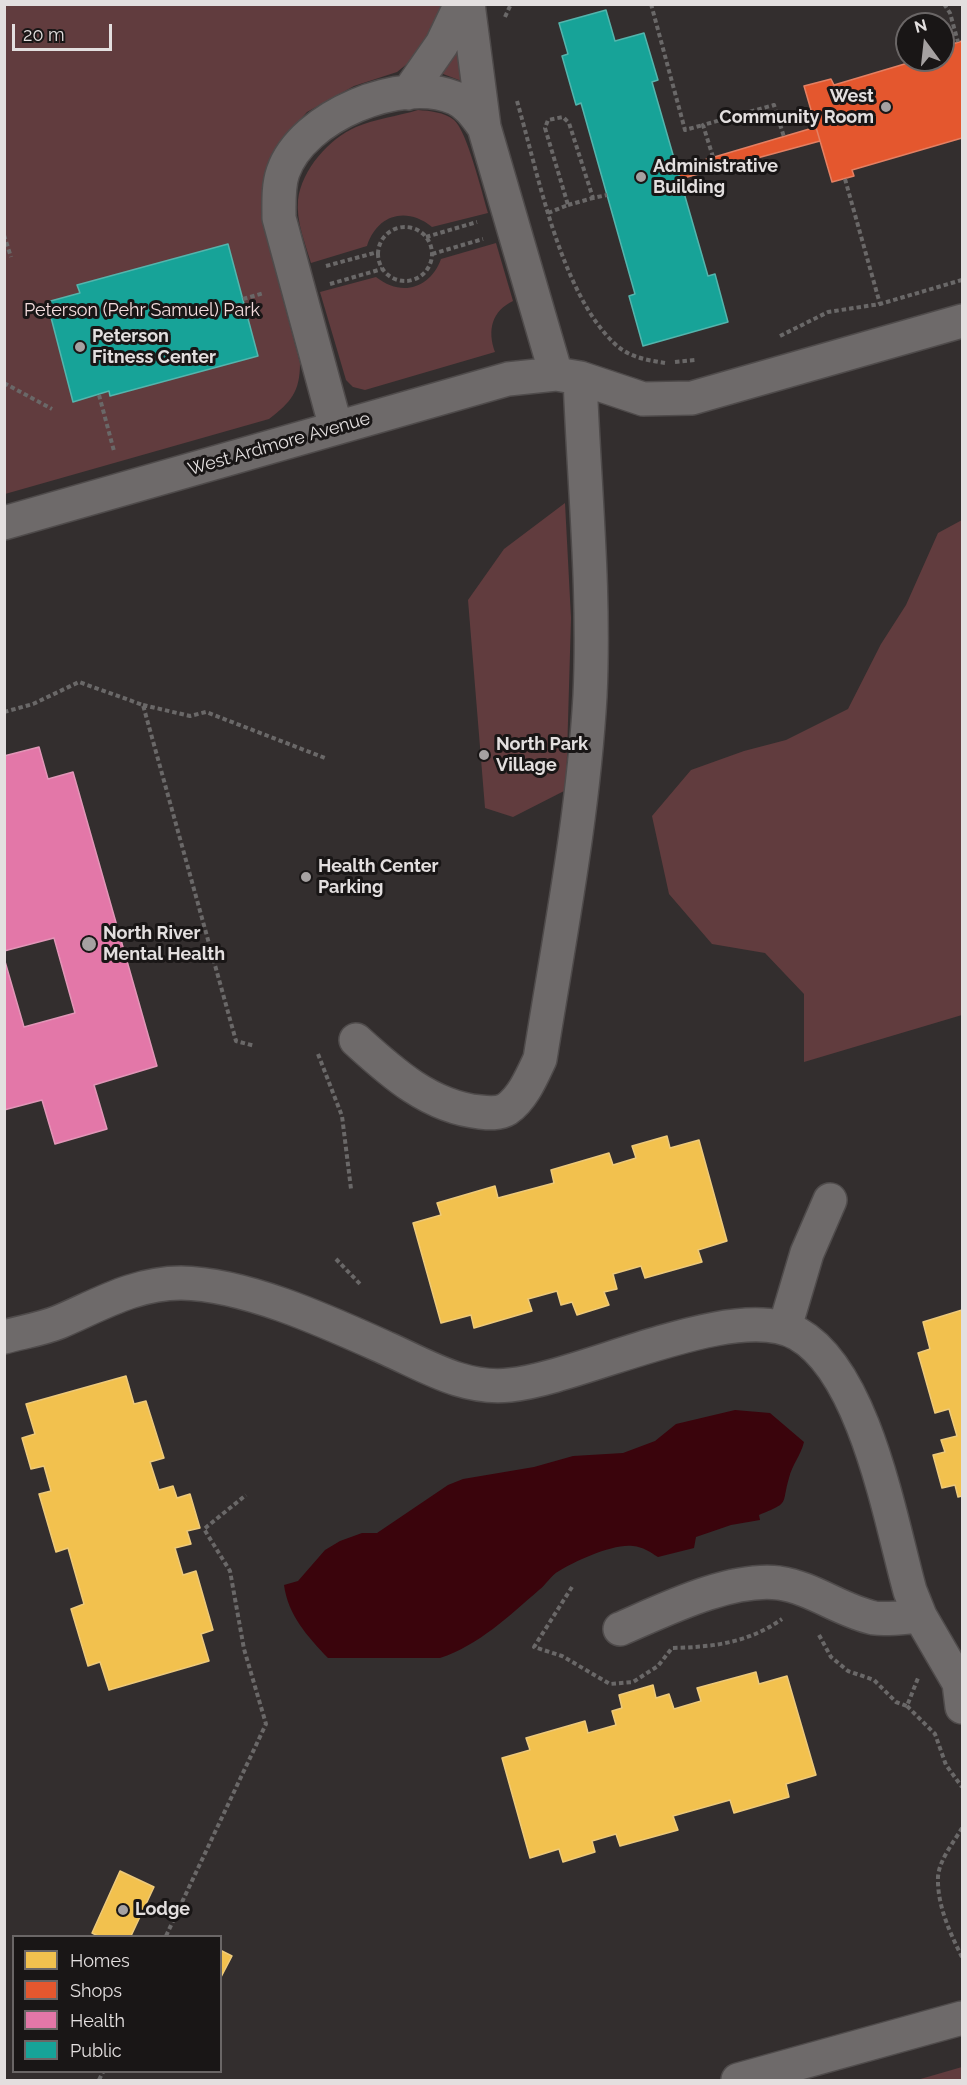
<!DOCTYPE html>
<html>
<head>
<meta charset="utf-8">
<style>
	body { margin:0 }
	#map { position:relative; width:967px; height:2085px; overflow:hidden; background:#332e2e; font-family:Raleway,sans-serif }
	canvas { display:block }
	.frame { position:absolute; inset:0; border:6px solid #e3dfdf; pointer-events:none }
	.legend { position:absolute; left:12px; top:1935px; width:210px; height:138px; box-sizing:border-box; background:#191616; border:2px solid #6a6666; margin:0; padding:8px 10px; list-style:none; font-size:18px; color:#e3dfdf }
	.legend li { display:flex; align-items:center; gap:12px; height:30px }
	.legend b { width:30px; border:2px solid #6a6666 }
	.north { position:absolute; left:895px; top:12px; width:60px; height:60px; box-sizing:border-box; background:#191616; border:2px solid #6a6666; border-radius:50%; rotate:345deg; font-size:16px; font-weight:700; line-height:24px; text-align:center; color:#e3dfdf }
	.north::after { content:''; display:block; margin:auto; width:21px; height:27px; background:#a5a1a1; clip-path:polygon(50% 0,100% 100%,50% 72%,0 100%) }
	.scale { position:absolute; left:12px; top:24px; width:100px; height:27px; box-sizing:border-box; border:3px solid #e3dfdf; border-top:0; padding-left:8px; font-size:18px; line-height:21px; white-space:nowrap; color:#e3dfdf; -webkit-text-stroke:4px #191616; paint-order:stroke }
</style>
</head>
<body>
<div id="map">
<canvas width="967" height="2085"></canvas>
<div class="frame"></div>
<ul class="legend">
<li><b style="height:16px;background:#f2c14e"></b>Homes</li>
<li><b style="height:16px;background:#e4572e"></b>Shops</li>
<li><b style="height:16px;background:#e377a8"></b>Health</li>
<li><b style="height:16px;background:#17a398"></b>Public</li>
</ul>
<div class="north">N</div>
<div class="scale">20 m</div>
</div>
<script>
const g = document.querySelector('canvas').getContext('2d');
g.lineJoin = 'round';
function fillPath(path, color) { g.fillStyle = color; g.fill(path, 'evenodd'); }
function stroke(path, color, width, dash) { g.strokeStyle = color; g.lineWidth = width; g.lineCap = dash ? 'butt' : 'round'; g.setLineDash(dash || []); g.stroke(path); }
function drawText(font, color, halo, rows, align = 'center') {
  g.font = font + ' Raleway,sans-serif'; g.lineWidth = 6; g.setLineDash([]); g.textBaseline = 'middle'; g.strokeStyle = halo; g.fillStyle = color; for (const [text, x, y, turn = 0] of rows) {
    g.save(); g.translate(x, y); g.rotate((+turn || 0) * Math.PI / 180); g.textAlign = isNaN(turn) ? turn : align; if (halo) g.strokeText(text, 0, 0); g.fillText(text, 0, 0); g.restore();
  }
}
fillPath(new Path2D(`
	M4,5h443l-19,42 -31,25 -43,14 -47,26 -22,25 -6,16 -15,75 36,135c0,29 -9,39 -31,56l-264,75z
	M459,33l5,49 -26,-10z
	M418,110c12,1 26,2 36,10 13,11 28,73 34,93l-56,14c-26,-21 -55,-12 -65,19l-56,17c-6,-20 -15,-42 -13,-63 4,-31 31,-61 58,-73 19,-8 42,-11 62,-17z
	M496,243l17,58c-21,10 -26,29 -18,51l-130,38 -12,-3 -7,-7 -26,-88 56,-15c25,20 54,12 65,-18z
	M565,503l6,115 -5,172 -53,27 -28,-9 -17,-208 36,-51z
	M962,520v495l-158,47v-68l-39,-41 -53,-9 -43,-50 -17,-78 39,-46 53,-19 42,-11 62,-31 33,-65 25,-39 32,-72z
	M962,2067v13h-45z`), '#613c3e');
fillPath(new Path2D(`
	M735,1410l35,3 34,29c-3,13 -12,23 -15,36 -8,27 2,24 -30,37l1,5 -29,5 -35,12 -2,11 -36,9c-8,-5 -15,-10 -25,-11 -19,-3 -58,15 -74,25 -8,4 -13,14 -20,19 -30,26 -60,55 -99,68h-112c-21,-22 -40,-43 -44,-73l14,-4 27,-31 15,-9 22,-8h15l71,-48 15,-6 71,-12 39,-11 50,-3 32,-12 21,-17z`), '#3a040c');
const homes = new Path2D(`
	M667,1136l3,12 29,-8 28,101 -29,9 4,12 -57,16 -4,-12 -28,8 4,15 -13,3 5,13 -32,10 -5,-13 -11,3 -4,-14 -29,8 4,12 -58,17 -3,-13 -30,8 -28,-100 28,-8 -4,-12 58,-17 3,12 56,-15 -3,-13 58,-17 4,12 23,-7 -4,-12z
	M962,1310v186l-4,1 -3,-12 -13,3 -9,-33 12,-3 -4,-12 16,-4 -8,-27 -14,4 -17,-60 12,-4 -7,-27z
	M126,1376l8,28 12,-3 18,57 -14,4 9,28 14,-4 4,12 13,-4 10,34 -13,3 4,13 -16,4 8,27 13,-4 17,59 -12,4 8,27 -100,29 -9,-28 -12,4 -17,-57 13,-5 -16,-56 -12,4 -17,-58 12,-3 -7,-25 -13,3 -9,-31 13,-4 -9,-30z
	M756,1672l3,12 28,-8 29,99 -30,9 3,13 -55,16 -4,-13 -57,16 5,14 -58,16 -4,-12 -24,7 3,11 -32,10 -4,-13 -29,9 -28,-100 28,-8 -4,-12 59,-17 3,12 28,-8 -4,-14 10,-3 -3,-13 34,-10 3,13 13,-4 5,15 27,-8 -4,-13z
	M120,1871l34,16 -23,49h-33l-6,-3z
	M220,1950l12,6 -12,23z`);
fillPath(homes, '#f2c14e');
stroke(homes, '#eeca7a', 1.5);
const shops = new Path2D(`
	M962,41v97l-110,32 2,6 -22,6 -28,-96 27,-7 3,6 84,-25h25v-13z
	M816,127l4,14 -140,38 -3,-11z`);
fillPath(shops, '#e4572e');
stroke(shops, '#e48063', 1.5);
const health = new Path2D(`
	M39,747l9,32 25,-7 84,294 -63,19 13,44 -52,15 -13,-44 -38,10v-152l20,69 51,-14 -21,-75 -50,13v-195z`);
fillPath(health, '#e377a8');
stroke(health, '#e396b8', 1.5);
const public = new Path2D(`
	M606,10l9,31 29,-8 14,47 -6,2 56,194 7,-2 13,48 -85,24 -14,-50 6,-2 -54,-191 -5,2 -14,-49 6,-2 -9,-31z
	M228,244l30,112 -148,40 -1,-5 -36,11 -26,-100 33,-9 -3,-8z`);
fillPath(public, '#17a398');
stroke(public, '#54b5ad', 1.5);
const minor = new Path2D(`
	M468,4l16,123
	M408,93l34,-49 19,-40
	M336,428l-57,-210c0,-15 -1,-32 4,-46 19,-56 119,-97 172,-74 13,6 21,18 29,29l72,247
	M4,523l504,-144 48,-5 24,4 63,21 49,-1 270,-77
	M356,1040c36,33 74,67 124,72 9,1 19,2 27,-3 16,-11 25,-33 33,-50 19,-120 43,-241 50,-363 5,-106 -6,-212 -10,-318
	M785,1327l22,-74 23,-53
	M4,1337c18,-5 38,-8 55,-15 40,-17 76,-39 122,-39 65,1 147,39 207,66 40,18 77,41 122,36 72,-7 226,-87 288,-51 67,38 92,185 112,257l10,25 39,67 3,24
	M620,1629c44,-19 110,-52 159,-46 34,5 62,28 95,35 14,2 32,-1 46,-2
	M738,2080l224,-62`);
stroke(minor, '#4f4b4b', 36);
stroke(new Path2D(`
	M651,4l34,126 18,-5
	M944,4l6,9 8,29
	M505,17l6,-13
	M517,101c21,72 43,190 97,242 14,14 32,17 51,20
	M713,157l-10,-32 71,-20 10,32
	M845,179l35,125
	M568,205l25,-7
	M548,213l20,-8 -23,-77 3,-8 15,-3 6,6 24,75 14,-3
	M378 254a27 27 0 1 1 54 0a27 27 0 1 1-54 0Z
	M4,235l7,22
	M426,237l51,-15
	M432,254l51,-15
	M326,266l52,-14
	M330,284l52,-15
	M243,299l21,-6
	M780,336l48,-24 52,-8 82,-24
	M675,362l20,-2
	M4,383l48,26
	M99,395l15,56
	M143,705l47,11 16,-4 119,46
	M4,712l29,-8 46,-22 64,23 93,336 19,5
	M318,1054l24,62 9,73
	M336,1259l25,26
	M572,1587l-38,60 28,9 48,28 23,-2 25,-16 14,-18c41,-1 76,-5 110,-29
	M819,1635l12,22 17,14 26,9 22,22 11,4 11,-28
	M907,1706l28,28 11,31 16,22
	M962,1828c-8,14 -23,32 -24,49 -1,28 12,56 24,80
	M166,1936l100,-212 -22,-75 -14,-78 -26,-42 42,-34
	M99,2080l4,-8`), '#6a6868', 4, [4.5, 3]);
stroke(minor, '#6e6a6a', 33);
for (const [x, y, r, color] of [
	[886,107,6,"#a5a1a1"],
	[641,177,6,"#a5a1a1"],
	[80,347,6,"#a5a1a1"],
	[484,755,6,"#a5a1a1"],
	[306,877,6,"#a5a1a1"],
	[89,944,8,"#a5a1a1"],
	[123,1910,6,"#a5a1a1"]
]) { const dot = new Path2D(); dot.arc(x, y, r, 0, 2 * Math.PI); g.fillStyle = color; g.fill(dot); stroke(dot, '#191616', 2); }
drawText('bold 18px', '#e3dfdf', '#191616', [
	["West",874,97,"right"],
	["Community Room",874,118,"right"],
	["Administrative",653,167],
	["Building",653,188],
	["Peterson",92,337],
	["Fitness Center",92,358],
	["North Park",496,745],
	["Village",496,766],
	["Health Center",318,867],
	["Parking",318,888],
	["North River",103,934],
	["Mental Health",103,955],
	["Lodge",135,1910]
], 'left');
drawText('18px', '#f3dcdd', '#191616', [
	["Peterson (Pehr Samuel) Park",142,311]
]);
drawText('18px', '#e3dfdf', '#191616', [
	["West Ardmore Avenue",279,444,-16]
]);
</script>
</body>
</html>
